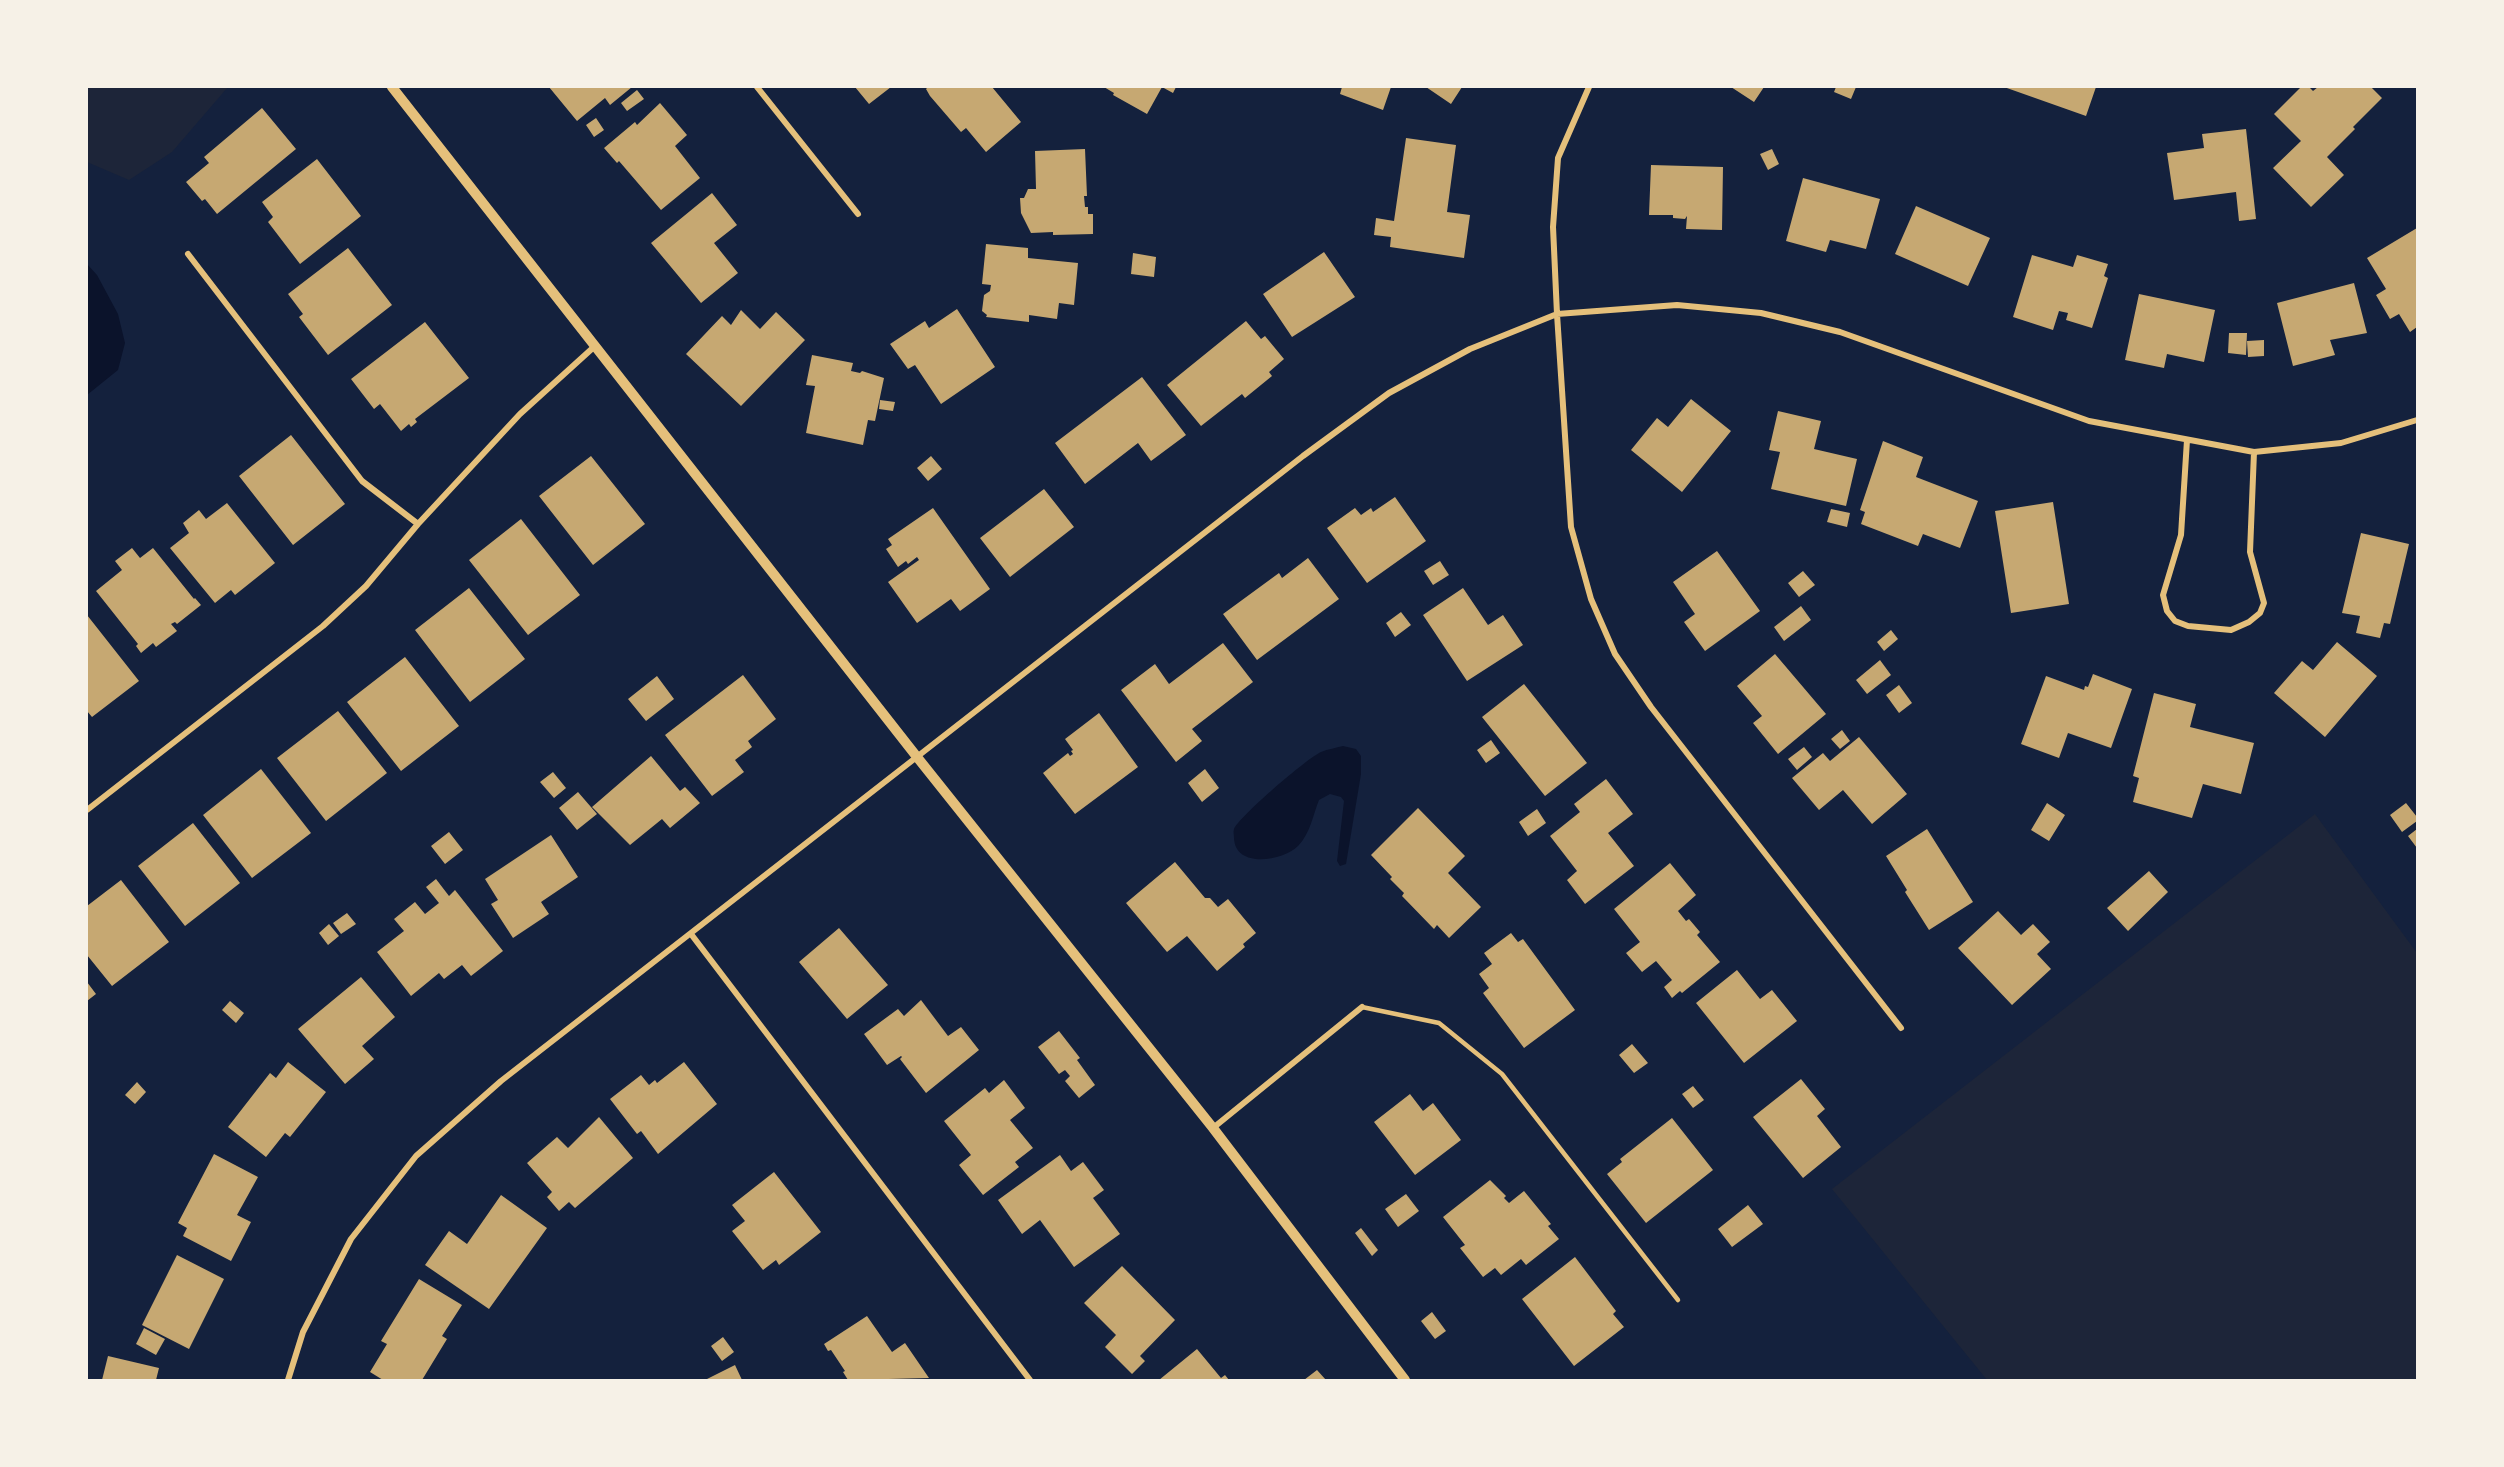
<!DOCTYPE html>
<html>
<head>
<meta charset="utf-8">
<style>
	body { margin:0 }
	#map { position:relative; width:2504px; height:1467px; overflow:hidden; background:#14213d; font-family:Figtree,sans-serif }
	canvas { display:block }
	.frame { position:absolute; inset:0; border:88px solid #f6f1e7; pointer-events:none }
</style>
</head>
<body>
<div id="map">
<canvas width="2504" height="1467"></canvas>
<div class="frame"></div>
</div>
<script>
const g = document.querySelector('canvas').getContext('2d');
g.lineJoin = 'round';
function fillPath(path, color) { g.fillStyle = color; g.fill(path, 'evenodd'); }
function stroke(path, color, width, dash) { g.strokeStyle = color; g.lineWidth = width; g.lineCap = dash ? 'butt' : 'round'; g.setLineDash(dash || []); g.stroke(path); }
fillPath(new Path2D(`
	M87,87h141l-56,65 -43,28 -42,-18z
	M2315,814l102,139v427h-430l-155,-191z`), '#1d2539');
fillPath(new Path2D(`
	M87,264l10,11 21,39 7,29 -7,27 -31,25z
	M1343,746l13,3 5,7v18l-15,90 -6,2 -3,-5 7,-60 -3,-4 -11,-3 -11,6c-6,15 -9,34 -21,46 -15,15 -63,23 -64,-8 0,-3 -1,-6 0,-9 6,-13 72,-70 87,-77 7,-3 15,-4 22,-6z`), '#0b132b');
fillPath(new Path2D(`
	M549,87h83l-22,18 -5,-7 -28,23z
	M855,87h36l-22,17z
	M928,87h64l29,35 -35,30 -20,-24 -5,4 -31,-36 -4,-7z
	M1104,87h58l-15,27 -34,-19 1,-2z
	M1162,87h14l-3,6z
	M1342,87h49l-8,23 -43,-16z
	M1426,87h36l-11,17z
	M1731,87h33l-10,15z
	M1836,87h20l-5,12 -17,-7z
	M2004,87h92l-10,29z
	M2301,87h8l4,4 5,-4h53l11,11 -29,29 2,2 -28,28 17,18 -33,32 -38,-39 28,-27 -27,-27z
	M637,90l7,9 -17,12 -6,-8z
	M660,103l27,32 -12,11 25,32 -39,32 -42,-49 -2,2 -13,-15 31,-26 2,3z
	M262,108l34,41 -79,65 -12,-15 -3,2 -16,-19 23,-19 -5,-6z
	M596,118l8,12 -10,7 -8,-12z
	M2246,129l10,90 -17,2 -3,-29 -62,8 -7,-47 37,-5 -2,-14z
	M1406,138l50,7 -9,67 23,3 -6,43 -74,-11 1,-10 -17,-2 2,-17 18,3z
	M1085,149l2,47h-3l1,11h3v7h5v20l-40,1v-3l-22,1 -10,-20 -1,-15h4l4,-9h8l-1,-38z
	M1772,149l7,15 -11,6 -8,-16z
	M317,159l44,57 -61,48 -32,-42 5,-5 -11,-15z
	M1651,165l72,2 -1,63 -36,-1 1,-13 -2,3 -12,-1v-3h-24z
	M1803,178l77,21 -14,50 -36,-9 -4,12 -40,-11z
	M712,193l25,32 -23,18 24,30 -37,30 -50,-60z
	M1916,206l74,32 -22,48 -73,-32z
	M2417,228v99l-7,5 -11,-18 -9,5 -14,-24 10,-6 -19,-31z
	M986,244l42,4v10l50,5 -4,42 -15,-2 -2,16 -28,-4v7l-43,-5 1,-2 -5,-4 2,-16 6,-4 1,-6 -9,-1z
	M348,248l44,57 -64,50 -29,-38 4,-3 -15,-20z
	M1324,252l31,45 -63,40 -29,-43z
	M1133,253l23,4 -2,20 -23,-3z
	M2032,255l41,12 4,-12 31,9 -4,12 4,2 -16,50 -26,-8 2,-7 -9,-2 -6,19 -40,-13z
	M2354,283l13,50 -37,7 5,15 -42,11 -16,-63z
	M2139,294l76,16 -11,52 -37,-8 -3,14 -39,-8z
	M957,309l38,58 -54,37 -26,-39 -7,4 -18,-25 35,-23 4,7z
	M741,310l19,19 16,-17 29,28 -64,66 -55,-52 36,-38 9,9z
	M1246,321l15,18 4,-3 19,23 -15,13 3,4 -27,22 -3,-4 -41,32 -34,-41z
	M425,322l44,56 -54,41 2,3 -6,5 -2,-3 -8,7 -21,-27 -6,5 -23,-30z
	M2229,333h18l-1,22 -18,-2z
	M2264,340v16l-16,1 -1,-16z
	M812,355l41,8 -2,8 9,2 2,-2 22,7 -9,43 -7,-1 -5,25 -57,-12 9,-47 -9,-1z
	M1142,377l44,58 -35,26 -13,-18 -53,41 -30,-41z
	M1691,399l40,32 -49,61 -51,-42 26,-32 11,9z
	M880,400l15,2 -2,9 -14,-2z
	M1778,411l43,10 -7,28 43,10 -11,47 -75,-17 9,-37 -11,-2z
	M291,435l54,69 -52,41 -54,-69z
	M1883,441l40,16 -7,20 62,24 -18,47 -37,-14 -5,12 -57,-22 4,-12 -5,-2z
	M591,456l54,68 -52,41 -54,-69z
	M931,456l11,13 -14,12 -11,-13z
	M1044,489l30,38 -64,50 -30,-39z
	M1395,497l31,44 -59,42 -40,-55 28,-20 6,7 10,-7 2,4z
	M2053,502l16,102 -58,9 -16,-102z
	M227,503l48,60 -40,32 -4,-5 -16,13 -45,-55 19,-15 -6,-10 16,-13 7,9z
	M933,508l57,81 -30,22 -9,-12 -34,24 -29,-41 31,-22 -2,-3 -9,7 -2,-3 -8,6 -12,-18 6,-4 -4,-6z
	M1831,509l19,4 -3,14 -20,-5z
	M521,519l59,76 -52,40 -59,-75z
	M2361,533l48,11 -19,80 -6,-1 -4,15 -24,-5 4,-17 -18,-3z
	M132,548l8,10 13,-10 41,51 1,-1 6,7 -24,19 -2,-2 -4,2 6,7 -21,16 -3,-4 -12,10 -5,-7 2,-2 -42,-53 26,-21 -7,-9z
	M1717,551l43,60 -55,40 -21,-29 11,-8 -22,-32z
	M1308,558l31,41 -82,61 -34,-46 56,-41 3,5z
	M1440,561l9,14 -16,10 -9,-14z
	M1803,571l12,14 -16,12 -11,-14z
	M469,588l56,71 -55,43 -55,-72z
	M1463,588l25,37 15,-10 20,30 -56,36 -44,-66z
	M1801,606l10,14 -27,21 -10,-14z
	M1401,612l10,13 -16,12 -9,-14z
	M87,615l52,66 -47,36 -5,-6z
	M1891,630l7,9 -14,12 -7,-9z
	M2337,642l40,34 -52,61 -51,-44 28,-32 11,9z
	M1223,643l30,39 -61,47 10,12 -26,21 -55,-72 34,-26 14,20z
	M1775,654l51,60 -48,40 -25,-31 9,-7 -25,-30z
	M405,657l54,69 -58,45 -54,-69z
	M1880,660l11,15 -24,19 -11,-14z
	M2093,674l39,15 -21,59 -43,-15 -9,25 -38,-14 25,-68 38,14 1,-4 3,1z
	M743,675l33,44 -28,22 4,6 -17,13 9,12 -32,24 -47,-61z
	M657,676l17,23 -28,22 -18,-22z
	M1524,684l63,79 -42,33 -63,-79z
	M1899,685l13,18 -13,10 -13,-18z
	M2154,693l42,11 -6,23 64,16 -13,51 -38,-10 -11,34 -59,-16 6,-24 -6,-2z
	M338,711l49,62 -61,48 -49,-63z
	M1099,713l39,54 -63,47 -32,-41 25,-20 2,3 3,-2 -2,-3 2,-1 -8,-11z
	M1842,730l8,11 -10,8 -9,-10z
	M1859,737l48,57 -35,30 -29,-34 -24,20 -27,-32 31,-25 7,8z
	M1491,740l9,13 -14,10 -9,-13z
	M1804,747l8,10 -15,13 -9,-11z
	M651,756l29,35 5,-4 15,16 -30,25 -8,-9 -32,26 -38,-38z
	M261,769l50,64 -59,45 -49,-63z
	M1205,769l14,19 -17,14 -14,-19z
	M553,772l13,16 -12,10 -14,-16z
	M1606,779l27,35 -25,19 26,33 -49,38 -18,-24 10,-9 -27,-35 30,-24 -6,-8z
	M578,792l19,22 -20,16 -18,-22z
	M2047,803l18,12 -16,26 -18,-11z
	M2406,803l11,14v4l-15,11 -12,-17z
	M1418,808l47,48 -17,17 33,34 -32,31 -12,-13 -3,4 -32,-33 2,-3 -14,-14 2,-2 -21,-22z
	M1537,809l9,14 -18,13 -9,-14z
	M193,823l47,60 -55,43 -47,-60z
	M1927,829l46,73 -44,28 -24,-38 2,-2 -21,-34z
	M2417,829v19l-9,-12z
	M449,832l14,18 -18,14 -14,-18z
	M551,835l27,42 -37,25 8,12 -36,24 -22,-34 7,-4 -13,-21z
	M1175,862l30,36h5l8,9 10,-8 28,34 -13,11 2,3 -28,24 -30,-35 -20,16 -41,-49z
	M1670,863l26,32 -18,16 8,10 3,-2 11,13 -3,3 23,27 -38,31 -2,-2 -8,7 -8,-11 8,-7 -16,-19 -14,11 -16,-19 14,-11 -26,-33z
	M2149,871l19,21 -40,39 -21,-23z
	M436,879l13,17 6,-6 48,61 -32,25 -9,-11 -18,14 -5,-6 -28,23 -34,-44 27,-21 -10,-12 21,-17 10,12 14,-11 -13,-16z
	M121,880l48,62 -57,44 -25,-31v-49z
	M1998,911l23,24 12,-11 17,18 -13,12 14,15 -39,36 -54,-57z
	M347,913l9,11 -15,10 -8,-11z
	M329,924l10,12 -11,9 -9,-12z
	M839,928l49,57 -41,34 -48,-57z
	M1511,933l7,9 5,-3 52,71 -51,38 -41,-55 6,-5 -10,-14 13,-10 -8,-11z
	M1737,970l23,29 12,-9 25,31 -53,42 -48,-60z
	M361,977l34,40 -33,29 12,13 -29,25 -47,-55z
	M87,982l9,12 -9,7z
	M921,1000l27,36 13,-9 18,23 -53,43 -26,-34 2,-2 -1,-1 -14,9 -23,-31 34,-25 6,7z
	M230,1001l14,12 -8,10 -14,-13z
	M1059,1031l21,27 -3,2 18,25 -16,13 -14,-17 5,-5 -5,-6 -6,4 -21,-27z
	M1632,1044l16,19 -14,10 -15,-18z
	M288,1062l38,30 -36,45 -5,-4 -19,24 -38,-30 42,-54 6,5z
	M684,1062l33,42 -59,50 -17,-23 -4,3 -27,-35 31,-24 8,10 6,-5 2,3z
	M1801,1079l24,30 -8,7 24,31 -38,31 -50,-61z
	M1004,1080l21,28 -15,12 23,28 -18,14 4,5 -36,28 -24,-30 12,-10 -27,-34 41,-33 4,5z
	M137,1082l9,10 -11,12 -10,-9z
	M1693,1086l11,14 -11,8 -11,-14z
	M1410,1094l13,17 10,-8 28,37 -46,35 -41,-53z
	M599,1117l34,41 -58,50 -6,-6 -10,9 -12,-14 5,-5 -25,-29 30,-26 11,11z
	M1672,1118l41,52 -67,53 -39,-49 15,-12 -2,-3z
	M214,1154l44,23 -21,38 14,7 -20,39 -48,-25 4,-8 -9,-5z
	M1060,1155l11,16 12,-9 21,28 -11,8 27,36 -46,33 -34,-47 -18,14 -24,-34z
	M774,1172l47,60 -42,33 -3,-5 -13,10 -31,-39 13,-10 -13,-16z
	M1490,1180l16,16 -2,2 5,5 15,-12 27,33 -3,2 11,13 -33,26 -5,-6 -20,16 -6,-7 -12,9 -23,-29 5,-3 -22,-28z
	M1406,1194l13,17 -21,16 -13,-18z
	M501,1195l46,33 -58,81 -64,-44 24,-34 18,13z
	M1748,1205l15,19 -31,23 -14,-18z
	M1361,1228l17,22 -6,6 -17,-23z
	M177,1255l47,24 -35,70 -47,-24z
	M1575,1257l41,54 -3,3 11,13 -50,39 -52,-67z
	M1122,1266l53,54 -35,36 5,5 -13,13 -27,-27 11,-12 -32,-32z
	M419,1279l43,26 -20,31 5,3 -25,41h-39l-13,-8 17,-28 -6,-3z
	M1432,1312l14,19 -11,8 -14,-18z
	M867,1316l25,36 13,-9 24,35 -81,2 -5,-8 2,-1 -14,-21 -3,1 -4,-7z
	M144,1328l21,11 -9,16 -20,-11z
	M723,1337l11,15 -12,9 -11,-15z
	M1197,1349l24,29 4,-3 4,5h-70z
	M108,1356l51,12 -3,12h-54z
	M735,1365l7,15h-37z
	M1317,1370l9,10h-22z`), '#c6a872');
stroke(new Path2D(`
	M1362,1007l77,16 63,51 176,226`), '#e5c07b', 4.5);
stroke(new Path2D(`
	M757,87l101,127
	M188,254l174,227 56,43
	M2187,440l-6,95 -18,60 4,16 8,10 13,5 43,4 18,-8 11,-9 4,-10 -14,-51 4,-100
	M87,810l236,-184 43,-40 52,-62 102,-110 75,-68
	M691,934l339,446
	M1901,1028l-250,-321 -36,-53 -24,-55 -20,-72 -14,-213 120,-9 84,8 79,19 249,89 165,31 87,-9 76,-23
	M1213,1128l149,-121
	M288,1380l15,-48 48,-93 65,-83 85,-75 802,-625 86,-63 81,-44 87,-35 -4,-87 5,-69 31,-71`), '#e5c07b', 6);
stroke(new Path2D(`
	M392,87l525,670 296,371 192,252`), '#e5c07b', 10);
</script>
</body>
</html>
